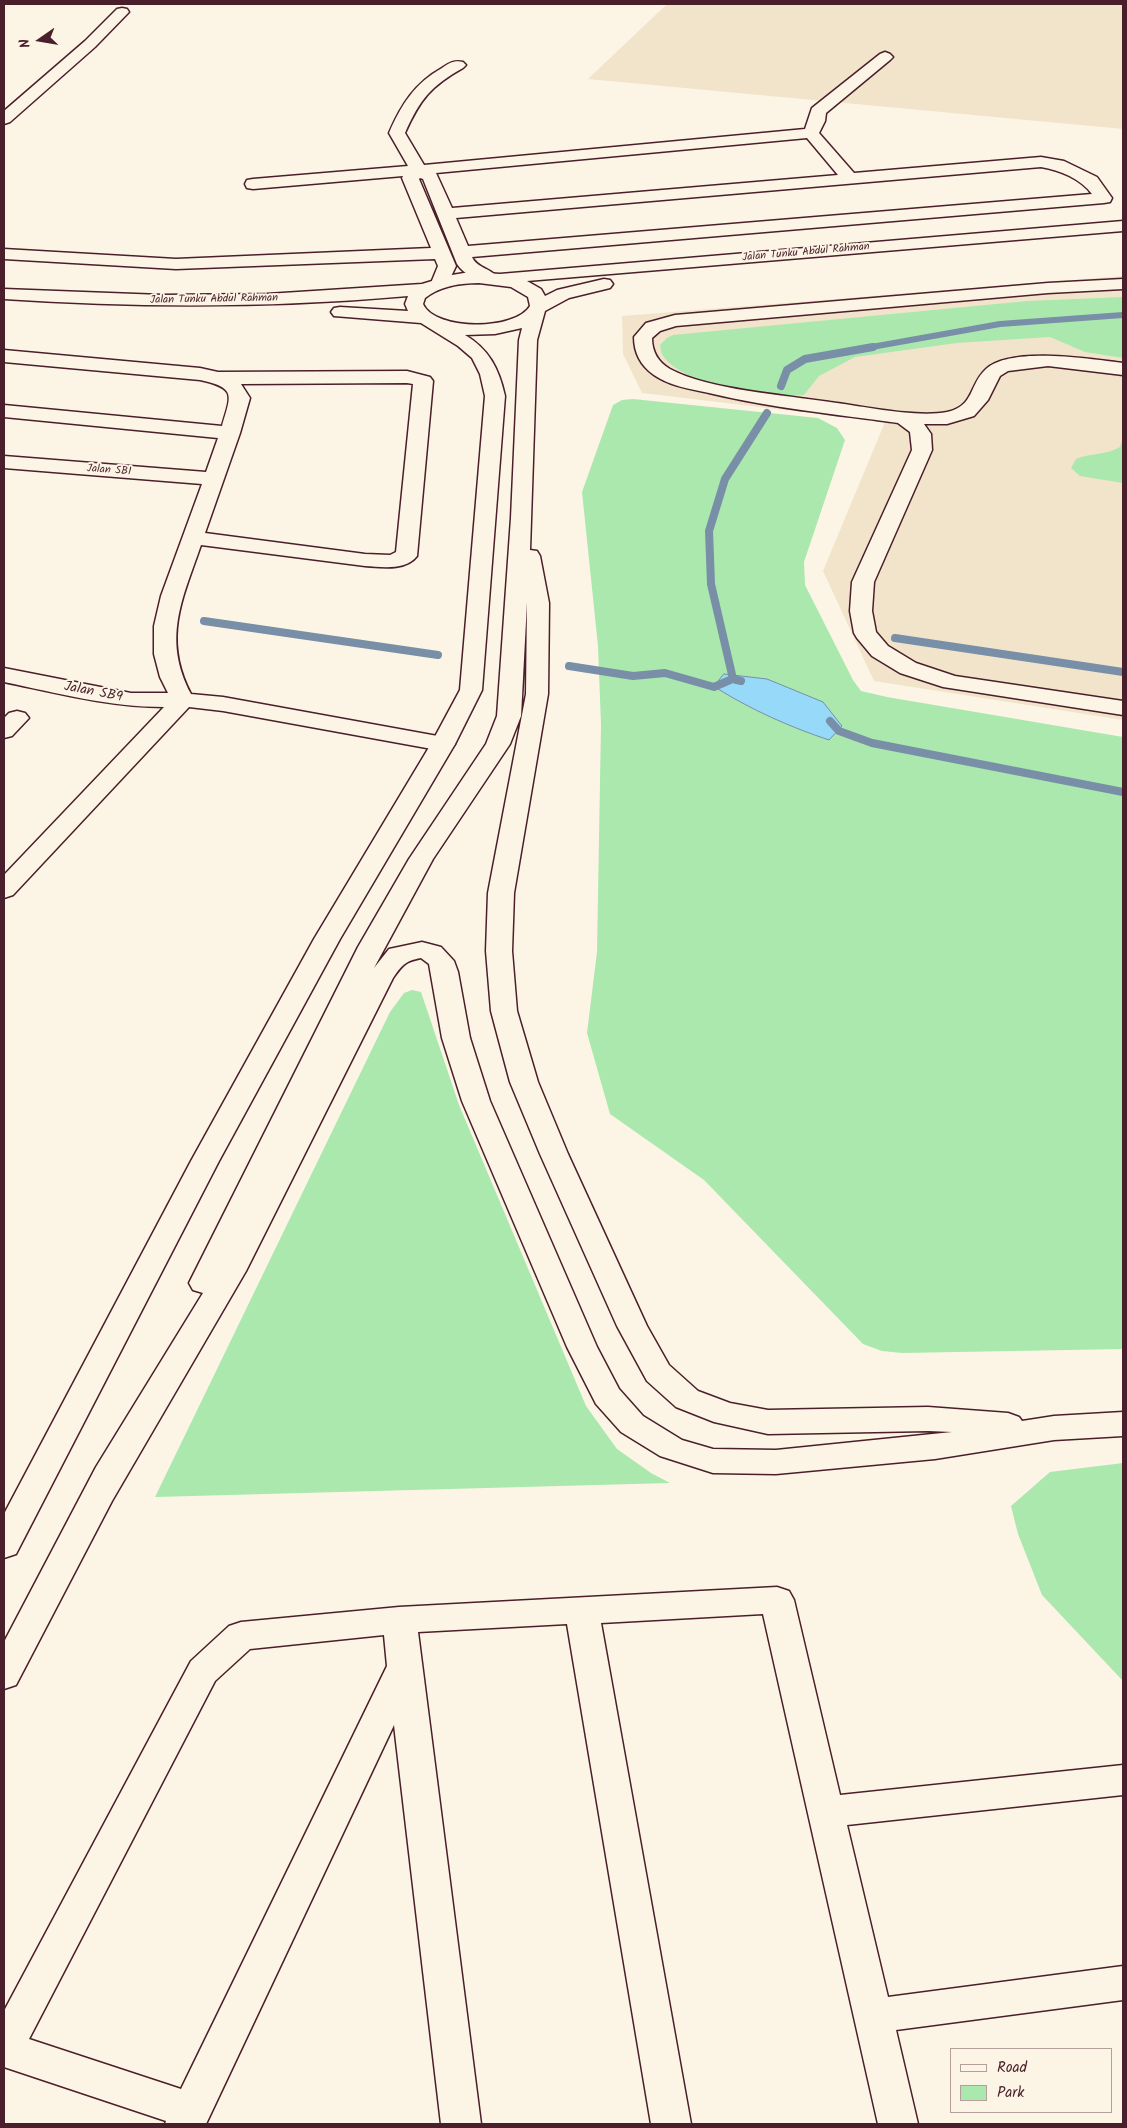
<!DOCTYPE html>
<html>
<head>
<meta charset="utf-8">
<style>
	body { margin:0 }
	#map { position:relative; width:1127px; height:2128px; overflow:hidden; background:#fcf5e5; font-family:Kalam,sans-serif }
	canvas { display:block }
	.frame { position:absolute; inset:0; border:5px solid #4a1f2b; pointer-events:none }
	.legend { position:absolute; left:950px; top:2048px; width:162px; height:65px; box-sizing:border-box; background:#fcf5e5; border:1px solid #b59f9b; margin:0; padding:6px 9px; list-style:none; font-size:15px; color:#4a1f2b }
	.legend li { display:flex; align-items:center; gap:10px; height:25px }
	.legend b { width:25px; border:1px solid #b59f9b }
	.north { position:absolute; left:15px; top:15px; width:50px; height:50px; -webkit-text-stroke:4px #fcf5e5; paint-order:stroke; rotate:257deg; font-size:14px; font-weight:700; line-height:20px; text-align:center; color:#4a1f2b }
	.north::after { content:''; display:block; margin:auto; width:18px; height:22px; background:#4a1f2b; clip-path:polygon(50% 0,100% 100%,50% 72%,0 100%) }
</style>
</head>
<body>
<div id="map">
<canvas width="1127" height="2128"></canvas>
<div class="frame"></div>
<ul class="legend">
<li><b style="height:6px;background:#fcf5e5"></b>Road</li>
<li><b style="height:14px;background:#aae8ae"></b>Park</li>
</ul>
<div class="north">N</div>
</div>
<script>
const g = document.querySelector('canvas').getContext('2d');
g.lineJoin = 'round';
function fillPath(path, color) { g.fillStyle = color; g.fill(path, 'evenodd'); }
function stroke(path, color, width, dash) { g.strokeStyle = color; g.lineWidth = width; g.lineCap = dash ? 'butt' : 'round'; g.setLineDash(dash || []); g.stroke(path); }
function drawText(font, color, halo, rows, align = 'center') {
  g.font = font + ' Kalam,sans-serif'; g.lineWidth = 4; g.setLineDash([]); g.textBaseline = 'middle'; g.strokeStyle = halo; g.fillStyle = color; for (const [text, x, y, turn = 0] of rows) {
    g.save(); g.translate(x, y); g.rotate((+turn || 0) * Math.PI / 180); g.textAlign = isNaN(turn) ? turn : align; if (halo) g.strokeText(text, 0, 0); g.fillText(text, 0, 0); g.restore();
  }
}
fillPath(new Path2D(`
	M667,4h456v125l-535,-50z
	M1123,276v444l-249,-39 -51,-110 62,-149 -243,-29 -19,-39 -1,-38z`), '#f2e4cb');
fillPath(new Path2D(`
	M1123,297v61l-38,-6 -35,-15 -93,6 -102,14 -36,19 -15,19c-34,3 -120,-9 -141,-39 -2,-3 -2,-7 -3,-11l7,-7 6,-3 354,-34z
	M633,399l185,19 19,10 8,12 -41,122 1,23 48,95 8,11 26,6 236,40v612l-221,4 -20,-2 -19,-7 -159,-164 -94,-66 -23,-81 10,-81 4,-227 -3,-79 -16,-154 31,-87 9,-5z
	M1123,437v46l-43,-7 -9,-8 5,-9c14,-6 31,-4 44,-12z
	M412,990l9,2 38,113 127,301 31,43 34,24 19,10 -515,14 235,-485 14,-19z
	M1123,1463v218l-81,-86 -24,-61 -7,-28 39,-34z`), '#aae8ae');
const water = new Path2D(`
	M724,674l43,5 56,23 19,24 -13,14c-39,-13 -77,-30 -111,-51l-1,-6z`);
fillPath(water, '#97d9f9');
stroke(water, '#788fa7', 1);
stroke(new Path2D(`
	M866,348l134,-24 123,-9`), '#788fa7', 6);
stroke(new Path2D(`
	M781,386l6,-16 18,-11 68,-12
	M204,621l234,34
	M895,638l228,34
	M569,666l64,10 32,-3 49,14 16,-7
	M741,681l-8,-2 -22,-95 -2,-53 16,-52 42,-66
	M830,721l9,10 33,12 251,49`), '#788fa7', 8);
const minor = new Path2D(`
	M122,8l5,1 2,3 -34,35 -85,75 -6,2v-13l81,-70 32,-32z
	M885,52l5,2 3,3 -3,3 -64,53 -1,8 -6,12 35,40 187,-16 23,4 33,16 15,21 -2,4 -6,1 -632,54c5,11 18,11 25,20l-3,4c-12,3 -30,-6 -37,-17l-34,-85 -3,-1 -1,1 37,87 -10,21 -6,1 -6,-1 -3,-4 7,-17 -3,-7 -259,10 -172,-10v-10l172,10 255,-11 -29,-70 1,-2 -150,13 -6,-1 -2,-4 2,-4 6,-1 155,-13 -19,-33c12,-28 26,-50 53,-65 7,-5 13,-8 21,-6l3,3 -3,3c-32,18 -43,31 -58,65l19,32 381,-36 7,-21 68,-54zM807,138l31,37 -386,33 -16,-35zM1041,167c19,3 40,12 51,27l-624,52 -12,-28z
	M1123,279v10l-75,4 -372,33 -16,5 -8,7c0,14 6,24 18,31 39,21 115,26 160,33 33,4 85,16 117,10 28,-6 22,-28 39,-43 25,-23 105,-10 137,-6v12l-75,-9 -40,5 -8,5 -12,24 -14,16 -27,8h-23l7,10 1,16 -58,132 -2,29 4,21 12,14 28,17 39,13 168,25v14l-180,-28 -43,-14 -28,-17 -15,-18 -3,-5 -4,-22 2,-29 60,-132 -2,-18 -12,-9c-63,-9 -127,-15 -189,-30 -19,-4 -39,-7 -55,-18 -13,-9 -20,-22 -20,-38l12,-14 29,-8 373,-32z
	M4,350l196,18 18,4 189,-1 23,6 3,4 -16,175c-11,15 -36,11 -52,10l-164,-21c-19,55 -39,94 -10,149l32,3 220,40 8,2 4,5 -4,5 -8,2 -220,-40 -34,-4 -176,188 -9,3v-23l160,-168c-55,0 -107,-14 -160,-25v-14l127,25h37l-8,-16 -6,-23v-28l7,-30 41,-112 -198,-16v-12l202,16 12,-34 -214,-21v-12l218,21c9,-31 15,-38 -22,-46l-196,-18zM407,383l6,1 -17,168 -6,3 -25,-1 -160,-21 35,-100 10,-35 -9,-14z
	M17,711l8,2 4,5 -17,18 -8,2v-20l5,-5z
	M777,1587l12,4 5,9 46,195 283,-30v30l-276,30 41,172 235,-31v34l-227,30 22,94h-40l-115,-510 -162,9 90,501h-40l-84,-500 -149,8 63,492h-40l-47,-399 -188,399h-41l1,-3 -162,-54v-56l187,-350 38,-35 12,-4 158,-15zM384,1635l3,31 -206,423 -152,-50 186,-358 35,-32z`);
const major = new Path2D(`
	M1123,221v10l-596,50 14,8 4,7 12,-6 47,-11 6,1 3,4 -3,4 -41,10 -24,13 -8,29 -7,210 7,1 3,5 9,47 -1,91 -34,199 -2,58 5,60 21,71 30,72 79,172 22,39 29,26 32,12 38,7 160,-3 80,6 11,4 3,4 32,-5 69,-4v24l-69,4 -119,19 -159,15 -63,-1 -53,-17 -39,-24 -25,-28 -29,-57 -105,-246 -20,-63 -13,-74 -8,-6c-16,3 -19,7 -28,20l-147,293 -134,230 -96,184 -12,4v-47l92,-175 107,-174 -10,-3 -4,-7 169,-336 51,-88 77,-115 11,-28 14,-198 8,-178 3,-12 -27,6 -30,1c24,14 34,34 40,61l-23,294 -27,54 -115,195 -121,222 -203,393 -12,4v-44l187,-353 123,-222 117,-195 29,-54 25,-294 -5,-22 -8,-16 -14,-12 -37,-23 -87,-7 -3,-4 3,-4 6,-1 68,4 -3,-7 3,-8c-135,12 -269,12 -404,3v-10l158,6 105,-1 155,-10 30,-9 18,-3 30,2zM479,283l32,4 17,10 2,9c-15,25 -95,25 -107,-2l2,-6c15,-12 36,-15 54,-15zM527,602l-1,92 -38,199 -2,58 5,60 19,71 30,72 77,172 30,55 29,26 38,15 54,12 160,-3 24,1 -176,18 -63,-1 -31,-9 -39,-24 -24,-27 -22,-42 -107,-246 -20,-63 -12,-66 -4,-11 -13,-14 -19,-5 -33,7 -15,19 59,-109 77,-115 11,-28z`);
stroke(minor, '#4a1f2b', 3);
stroke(major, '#4a1f2b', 3);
fillPath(minor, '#fcf5e5');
fillPath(major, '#fcf5e5');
drawText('11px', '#4a1f2b', '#fcf5e5', [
	["Jalan Tunku Abdul Rahman",806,253,-5],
	["Jalan Tunku Abdul Rahman",214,300,-1],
	["Jalan SB1",109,471,4]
]);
drawText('14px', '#4a1f2b', '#fcf5e5', [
	["Jalan SB9",93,693,11]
]);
</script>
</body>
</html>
